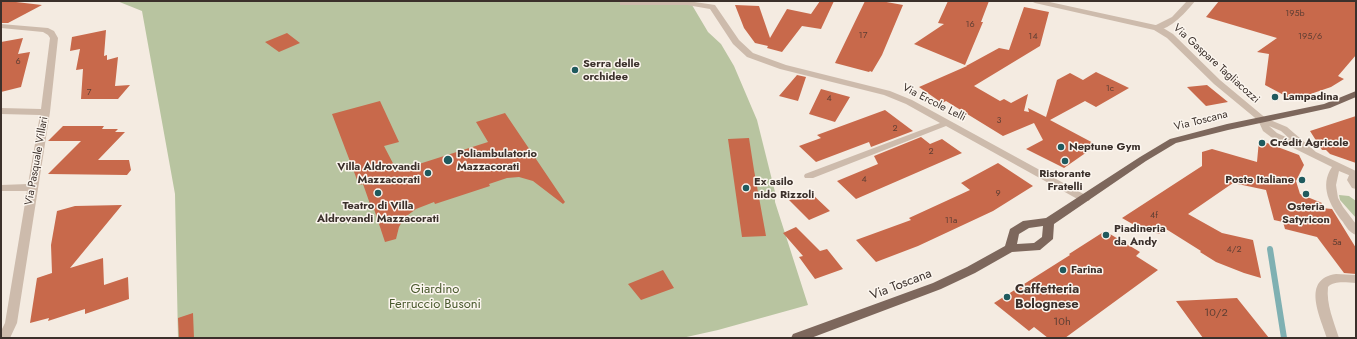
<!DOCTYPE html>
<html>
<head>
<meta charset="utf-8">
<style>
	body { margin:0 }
	#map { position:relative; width:1357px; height:339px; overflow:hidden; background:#f4ebe1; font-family:Jost,sans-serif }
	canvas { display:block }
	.frame { position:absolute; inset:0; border:2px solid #3b302b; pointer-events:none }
</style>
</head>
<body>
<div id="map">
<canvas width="1357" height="339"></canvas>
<div class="frame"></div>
</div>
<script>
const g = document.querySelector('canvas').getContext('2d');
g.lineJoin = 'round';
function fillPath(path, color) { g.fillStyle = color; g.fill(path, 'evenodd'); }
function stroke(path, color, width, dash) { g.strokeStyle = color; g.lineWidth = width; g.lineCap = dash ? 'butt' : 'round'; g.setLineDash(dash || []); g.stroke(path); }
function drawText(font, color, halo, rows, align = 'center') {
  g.font = font + ' Jost,sans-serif'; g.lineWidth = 3; g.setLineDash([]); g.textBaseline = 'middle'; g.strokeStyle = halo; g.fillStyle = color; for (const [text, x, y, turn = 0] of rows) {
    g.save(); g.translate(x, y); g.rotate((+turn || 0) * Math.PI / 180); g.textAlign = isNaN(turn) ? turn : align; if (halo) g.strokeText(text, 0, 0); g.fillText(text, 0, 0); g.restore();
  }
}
fillPath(new Path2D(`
	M117,1h512l63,4 16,27 13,12 13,22 23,54 18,72v10l33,103 -90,25 -36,8h-504l-3,-144 -33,-183z
	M1339,195l10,1 7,5v17l-16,-18z`), '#b8c4a0');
stroke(new Path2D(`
	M1270,249l14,89`), '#7fb0b2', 6);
fillPath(new Path2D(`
	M820,1h14l-13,28 -19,-3 -20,26 -15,-4 1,-2 -13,-3 -11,-15 -9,-23 24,1 11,32 17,-29 24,5z
	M865,1h16l22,4 -21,50 -10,17 -2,-1 -1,1 -34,-9z
	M948,1h41l-8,21h2l-18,43 -51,-21 30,-20 -6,-1z
	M1219,1h137v54l-18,21 6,3 -13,8 -38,13 -28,-15 4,-31 -12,-2 20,-14 -71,-21z
	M1,2h15l26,3 -34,18h-7z
	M1024,7l25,5 -9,34 -66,40 26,15 4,-2 7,4 17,-9 -4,17 5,1 -1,-4 18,9 11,-37 13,-7 13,7 13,-8 33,16 -33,19 -11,-6 -35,19 47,25 -33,23 -38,-19 17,-9 -9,-17 -31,13 -57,-35 -4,2 -23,-16 48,-21h-1l33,-18 10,2z
	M106,30l-2,26 3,-1v5l11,-3 -3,29 15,-1 -12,14h-37l2,-30 -7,1 4,-21 -10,2 2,-14z
	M287,33l13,10 -21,9 -14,-10z
	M23,38l-5,16 12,-2 -9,35 -20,5v-50z
	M797,75l9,2 -8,24 -19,-5z
	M1207,85l21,17 -22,4 -19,-19z
	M821,89l29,8 -15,25 -26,-8z
	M380,101l19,41 -15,4 13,25 91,-29 -12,-20 29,-9 60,89 -2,2 -30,-23 -14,-4 -12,1 -18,6 1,2 -55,18 -1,-2 -18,7 -12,9 -5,9 -3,12 -11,3 -13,-39 -2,1 -7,-20 -4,1 -27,-71z
	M885,110l28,21 -42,16 -2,-5 -53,20 -17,-16 22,-8 -4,-3z
	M1356,116v47l-26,-9 -4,-4h-4l-12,-19z
	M63,126h41l-2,3h16l-3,3h10l-27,28h31l2,10 -4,5 -79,-1 33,-33h-33z
	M921,137l9,7 12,-5 20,14 -106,46 -19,-18 41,-17 -4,-8z
	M749,138l5,32 12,66 -24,1 -14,-98z
	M1259,140l40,15 5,10 -8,16 4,13 22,9v5l10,1 24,39v26l-12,-1 -27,-36 -32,-8 -2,-7 -9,-2 -8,-30 -33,-7 -45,31 34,19 31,7 8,38 -17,-5 -28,-11 -16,-10 1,-1 -35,-22 -7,5 -23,-8 -14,-8 80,-52v-14l10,-3 45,13z
	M998,163l35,23 -40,25 -75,35 -42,16 -20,-22 55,-20 -2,-2 61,-28 -9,-7z
	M810,192l20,19 -21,9 -20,-20z
	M122,205l-52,63 33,-10 1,27 24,-8 1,22 -44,15v-5l-37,12 1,-3 -19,5 7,-45 15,-5 -1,-28 6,-34 18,-5z
	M796,227l24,24 7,-2 16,20 -28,10 -16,-22 4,-1 -20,-23z
	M1105,231l35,21 -4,4 22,14 -93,68h-17l-14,-11 -5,4 -35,-28 76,-48 -1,-1z
	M663,270l11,18 -33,12 -13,-16z
	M1237,298l32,40h-66l-27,-37z
	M193,313l1,25h-15l-1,-20z`), '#c8694b');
fillPath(new Path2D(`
	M1354,172h2v17l-4,-1 -5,-8 3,-7z`), '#cdbbac');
fillPath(new Path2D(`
	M620,1h68l27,4 24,35 14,13 33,12 104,26 22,9 177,97 1,2 -1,2h-8l-135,-75 -133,52h-8l-1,-2 1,-2 135,-51 -34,-19 -22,-9 -104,-26 -33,-12 -14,-13 -23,-35 -23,-4h-67z
	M1187,1h8c-8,10 -26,31 -41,29v-4l18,-9z
	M1,24l47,4 6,3 4,7 -8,74 -33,211 -7,15h-9v-7l4,-8 22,-132h-26v-6l27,-1 12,-69 -39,-1v-6l40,1 9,-71 -2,-3 -5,-3 -42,-4z
	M1263,117l24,10 29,25 40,19v7l-17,-7 -3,14 2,13 5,9 13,17v11c-6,-2 -10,-8 -13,-13 -13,-16 -24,-36 -11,-55l-61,-30 -8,-6 -5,-11zM1269,126l12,5 9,8 -13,-6z
	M1336,274l20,1v8c-9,0 -21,-3 -28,4 -2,17 6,35 11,51h-12c-7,-22 -26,-59 9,-64z`), '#cdbbac');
fillPath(new Path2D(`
	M1031,1h14l115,25 13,8 47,46 48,40 -2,2h-6l-46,-38 -47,-46 -13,-8 -119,-27z`), '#cdbbac');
fillPath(new Path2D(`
	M1356,91v6l-26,11 -102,22 -52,13 -30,18 -92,63 -1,15 -13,11 -28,2 -37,21 -34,16 -130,49h-20l2,-4 140,-51 34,-16 38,-21 5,-17 13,-8 23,-3 94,-61 30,-18 57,-15 97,-20zM1043,226l-1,11 -8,6 -17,1 2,-10 10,-6z`), '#7d675c');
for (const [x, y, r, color] of [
	[575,70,4,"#1f5a5e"],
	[1275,97,4,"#1f5a5e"],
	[1262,143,4,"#1f5a5e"],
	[1061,147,4,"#1f5a5e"],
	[448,160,5,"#1f5a5e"],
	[1065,161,4,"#1f5a5e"],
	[428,173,4,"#1f5a5e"],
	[1302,180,4,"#1f5a5e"],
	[746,188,4,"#1f5a5e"],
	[378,193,4,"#1f5a5e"],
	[1306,194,4,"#1f5a5e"],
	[1106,235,4,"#1f5a5e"],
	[1063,270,4,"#1f5a5e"],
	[1007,297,4,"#1f5a5e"]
]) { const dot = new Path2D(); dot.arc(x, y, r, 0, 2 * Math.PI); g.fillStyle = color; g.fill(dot); stroke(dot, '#fbf5ee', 1.5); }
drawText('9px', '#5e3e33', null, [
	["195b",1295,14],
	["16",970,25],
	["17",863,36],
	["14",1033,37],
	["195/6",1310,37],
	["6",18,62],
	["1c",1110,89],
	["7",89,93],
	["4",829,99],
	["3",999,121],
	["2",895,129],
	["2",931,152],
	["4",864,180],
	["9",998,194],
	["4f",1154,216],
	["11a",951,221],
	["5a",1337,243],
	["4/2",1234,250]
]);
drawText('bold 11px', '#3b302b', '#fbf5ee', [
	["Serra delle",583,64],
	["orchidee",583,77],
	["Lampadina",1283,97],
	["Crédit Agricole",1270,143],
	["Neptune Gym",1069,147],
	["Poliambulatorio",457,154],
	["Mazzacorati",457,167],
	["Villa Aldrovandi",420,167,"right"],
	["Mazzacorati",420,180,"right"],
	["Ristorante",1065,174,"center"],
	["Fratelli",1065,187,"center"],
	["Poste Italiane",1294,180,"right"],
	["Ex asilo",754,182],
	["nido Rizzoli",754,195],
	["Teatro di Villa",378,206,"center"],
	["Aldrovandi Mazzacorati",378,219,"center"],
	["Osteria",1306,207,"center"],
	["Satyricon",1306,220,"center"],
	["Piadineria",1114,229],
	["da Andy",1114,242],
	["Farina",1071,270]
], 'left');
drawText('11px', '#3b302b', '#fbf5ee', [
	["Via Gaspare Tagliacozzi",1216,64,42],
	["Via Ercole Lelli",934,103,27],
	["Via Toscana",1201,121,-14],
	["Via Pasquale Villari",37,161,-80]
]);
drawText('11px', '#5e3e33', null, [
	["10/2",1216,313],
	["10h",1062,322]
]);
drawText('13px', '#3b302b', '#fbf5ee', [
	["Via Toscana",901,285,-21]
]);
drawText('13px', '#4a5a2e', '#fbf5ee', [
	["Giardino",435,290],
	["Ferruccio Busoni",435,305]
]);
drawText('bold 13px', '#3b302b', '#fbf5ee', [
	["Caffetteria",1015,290],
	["Bolognese",1015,305]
], 'left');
</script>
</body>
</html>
